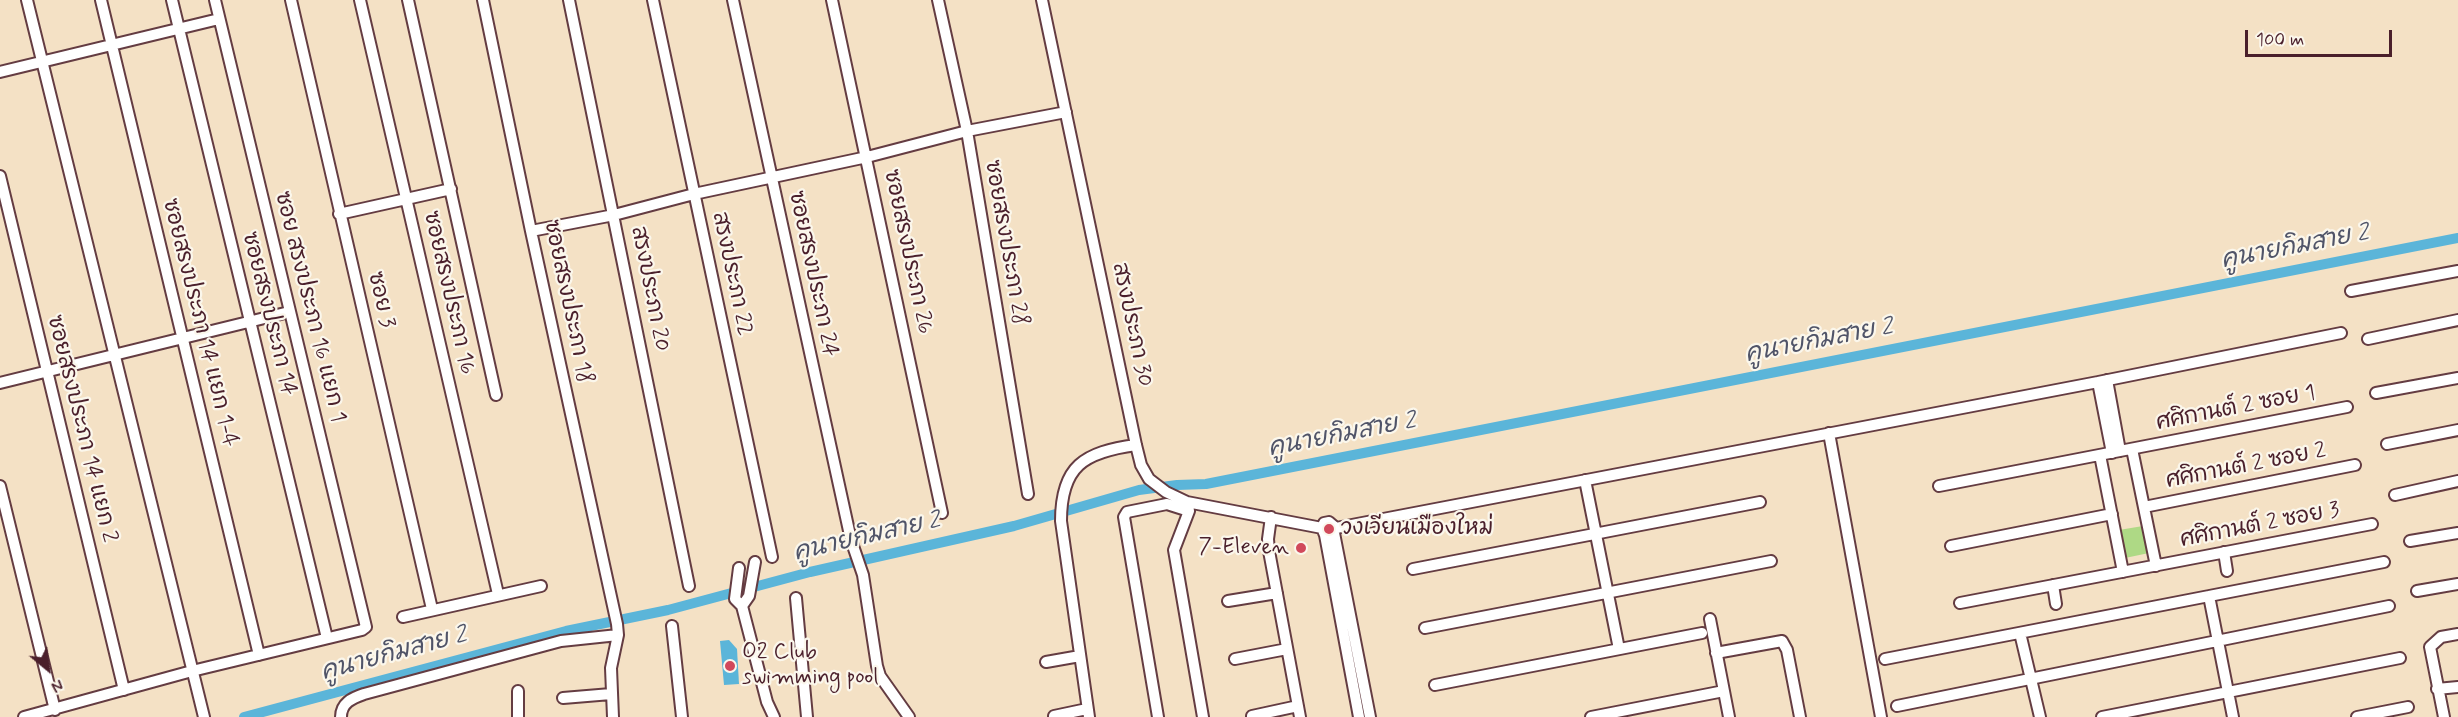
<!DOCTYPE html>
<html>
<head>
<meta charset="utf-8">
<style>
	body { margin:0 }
	#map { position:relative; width:2458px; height:717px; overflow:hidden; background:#f4e1c5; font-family:Mynerve,sans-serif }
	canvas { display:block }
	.north { position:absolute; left:18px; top:639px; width:60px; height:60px; -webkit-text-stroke:4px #fbf7ec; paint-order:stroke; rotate:151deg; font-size:16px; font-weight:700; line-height:24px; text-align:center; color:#4a1f2b }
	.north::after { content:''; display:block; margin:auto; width:21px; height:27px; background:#4a1f2b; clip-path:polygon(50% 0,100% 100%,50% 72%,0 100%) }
	.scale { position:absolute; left:2245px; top:30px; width:147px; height:27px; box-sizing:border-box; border:3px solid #4a1f2b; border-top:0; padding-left:8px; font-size:18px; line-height:21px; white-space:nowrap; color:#4a1f2b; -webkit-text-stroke:4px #fbf7ec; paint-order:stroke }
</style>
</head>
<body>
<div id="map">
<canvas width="2458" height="717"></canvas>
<div class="north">N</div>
<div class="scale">100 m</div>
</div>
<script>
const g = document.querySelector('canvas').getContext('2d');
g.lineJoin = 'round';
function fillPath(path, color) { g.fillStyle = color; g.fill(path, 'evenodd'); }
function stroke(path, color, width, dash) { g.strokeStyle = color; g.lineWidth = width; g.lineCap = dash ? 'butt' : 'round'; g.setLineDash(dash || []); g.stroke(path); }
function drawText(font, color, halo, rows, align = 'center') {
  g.font = font + ' Mynerve,"Playpen Sans Thai",sans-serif'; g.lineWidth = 4.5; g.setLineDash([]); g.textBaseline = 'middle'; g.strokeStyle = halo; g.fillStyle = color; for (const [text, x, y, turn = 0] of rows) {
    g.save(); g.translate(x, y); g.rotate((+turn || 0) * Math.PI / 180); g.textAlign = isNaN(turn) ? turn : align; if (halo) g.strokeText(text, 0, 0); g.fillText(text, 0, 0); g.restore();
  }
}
fillPath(new Path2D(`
	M2143,526l6,27 -24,5 -6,-28z`), '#aed985');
fillPath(new Path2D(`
	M729,640l8,9 2,35 -15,1 -4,-44z`), '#5bb5d9');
stroke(new Path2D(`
	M244,717l322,-86 102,-21 142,-38 204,-46 125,-36 38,-5 29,-1 1252,-246`), '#5bb5d9', 10);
const minor = new Path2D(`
	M27,0l177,717
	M101,0l158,655
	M172,0l155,638
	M291,0l141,609
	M360,0l138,594
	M408,0l88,395
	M483,0l48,231 86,393 1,11 -7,33 2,49
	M569,0l120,586
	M653,0l119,557
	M733,0l118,540 12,35 14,91 3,10 29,41
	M832,0l110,513
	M938,0l29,131 61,363
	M1042,0l94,445 5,20 8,14 17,13 21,10 135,26
	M0,72l219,-53
	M0,176l124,514
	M339,214l112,-25
	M531,231l83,-16 80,-21 173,-37 100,-26 99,-19
	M2351,291l107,-20
	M2368,339l90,-19
	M2107,380l13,71
	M2098,382l14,71
	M0,383l289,-71
	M2376,393l82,-15
	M1829,433l52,284
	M2387,444l71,-14
	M2132,449l24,117
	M2100,455l23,117
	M1585,480l34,169
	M0,486l55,224
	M1939,486l408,-79
	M2395,495l63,-14
	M1188,505l1,6 -15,39 29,167
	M2144,507l211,-42
	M1271,517l-3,22 1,12 31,166
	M1336,528l762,-146 243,-49
	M1334,533l-4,3 -5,-1 -3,-7 2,-5 5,-1 7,6 -2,5 36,184
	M1325,535l34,182
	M2410,541l48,-8
	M1951,546l161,-32
	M2224,552l3,19
	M739,568l-4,31 7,7 7,-10 6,-34
	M1413,569l347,-67
	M2053,585l3,19
	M2417,591l41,-7
	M2209,596l24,121
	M796,598l11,119
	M1228,601l49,-8
	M1960,603l412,-79
	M742,606l25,96 7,15
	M403,617l138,-31
	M1710,619l19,98
	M672,626l10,91
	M1425,628l346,-67
	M2020,633l20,84
	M1716,653l66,-12 5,9 13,67
	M1235,659l52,-10
	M1885,659l499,-97
	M1046,662l34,-6
	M1435,685l267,-52
	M2437,689l21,-2
	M518,691v26
	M563,698l48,-4
	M1897,706l492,-100
	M1054,716l33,-7
	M1252,716l46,-10
	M24,717l168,-46 170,-41 4,-3 -151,-627
	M341,717c0,-14 11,-19 23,-23l197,-53 57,-6
	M1089,717l-28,-196c0,-55 23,-69 75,-76
	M1158,717l-34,-200 3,-5 40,-8 22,7
	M1591,717l133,-26
	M2102,717l298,-59
	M2357,717l51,-10
	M2444,717l-14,-70 11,-10 17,-3`);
stroke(minor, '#643c42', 14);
stroke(minor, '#fff', 10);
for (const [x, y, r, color] of [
	[1329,529,6,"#d1495b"],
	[1301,548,6,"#d1495b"],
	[730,666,6,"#d1495b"]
]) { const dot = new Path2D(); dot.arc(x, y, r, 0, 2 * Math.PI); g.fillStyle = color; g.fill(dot); stroke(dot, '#fbf7ec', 2); }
drawText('22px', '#4a1f2b', '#fbf7ec', [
	["ซอยสรงประภา 28",1005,243,80],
	["ซอยสรงประภา 26",907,252,78],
	["สรงประภา 22",731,274,78],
	["ซอยสรงประภา 24",812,274,78],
	["สรงประภา 20",649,289,79],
	["ซอยสรงประภา 16",448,293,77],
	["ซอย 3",380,300,77],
	["ซอยสรงประภา 18",567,302,78],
	["ซอย สรงประภา 16 แยก 1",309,307,76],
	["ซอยสรงประภา 14",268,314,76],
	["ซอยสรงประภา 14 แยก 1-4",199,323,76],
	["สรงประภา 30",1131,325,78],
	["ศศิกานต์ 2 ซอย 1",2236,409,-11],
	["ซอยสรงประภา 14 แยก 2",81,429,76],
	["ศศิกานต์ 2 ซอย 2",2246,467,-11],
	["ศศิกานต์ 2 ซอย 3",2260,526,-11]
]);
drawText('22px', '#4a1f2b', '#fbf7ec', [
	["วงเวียนเมืองใหม่",1341,529],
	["7-Eleven",1289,548,"right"],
	["O2 Club",742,653],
	["swimming pool",742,678]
], 'left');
drawText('italic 24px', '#505468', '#fbf7ec', [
	["คูนายกิมสาย 2",2295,248,-11],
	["คูนายกิมสาย 2",1819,342,-11],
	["คูนายกิมสาย 2",1342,436,-11],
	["คูนายกิมสาย 2",867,538,-13],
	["คูนายกิมสาย 2",394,655,-15]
]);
</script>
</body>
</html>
